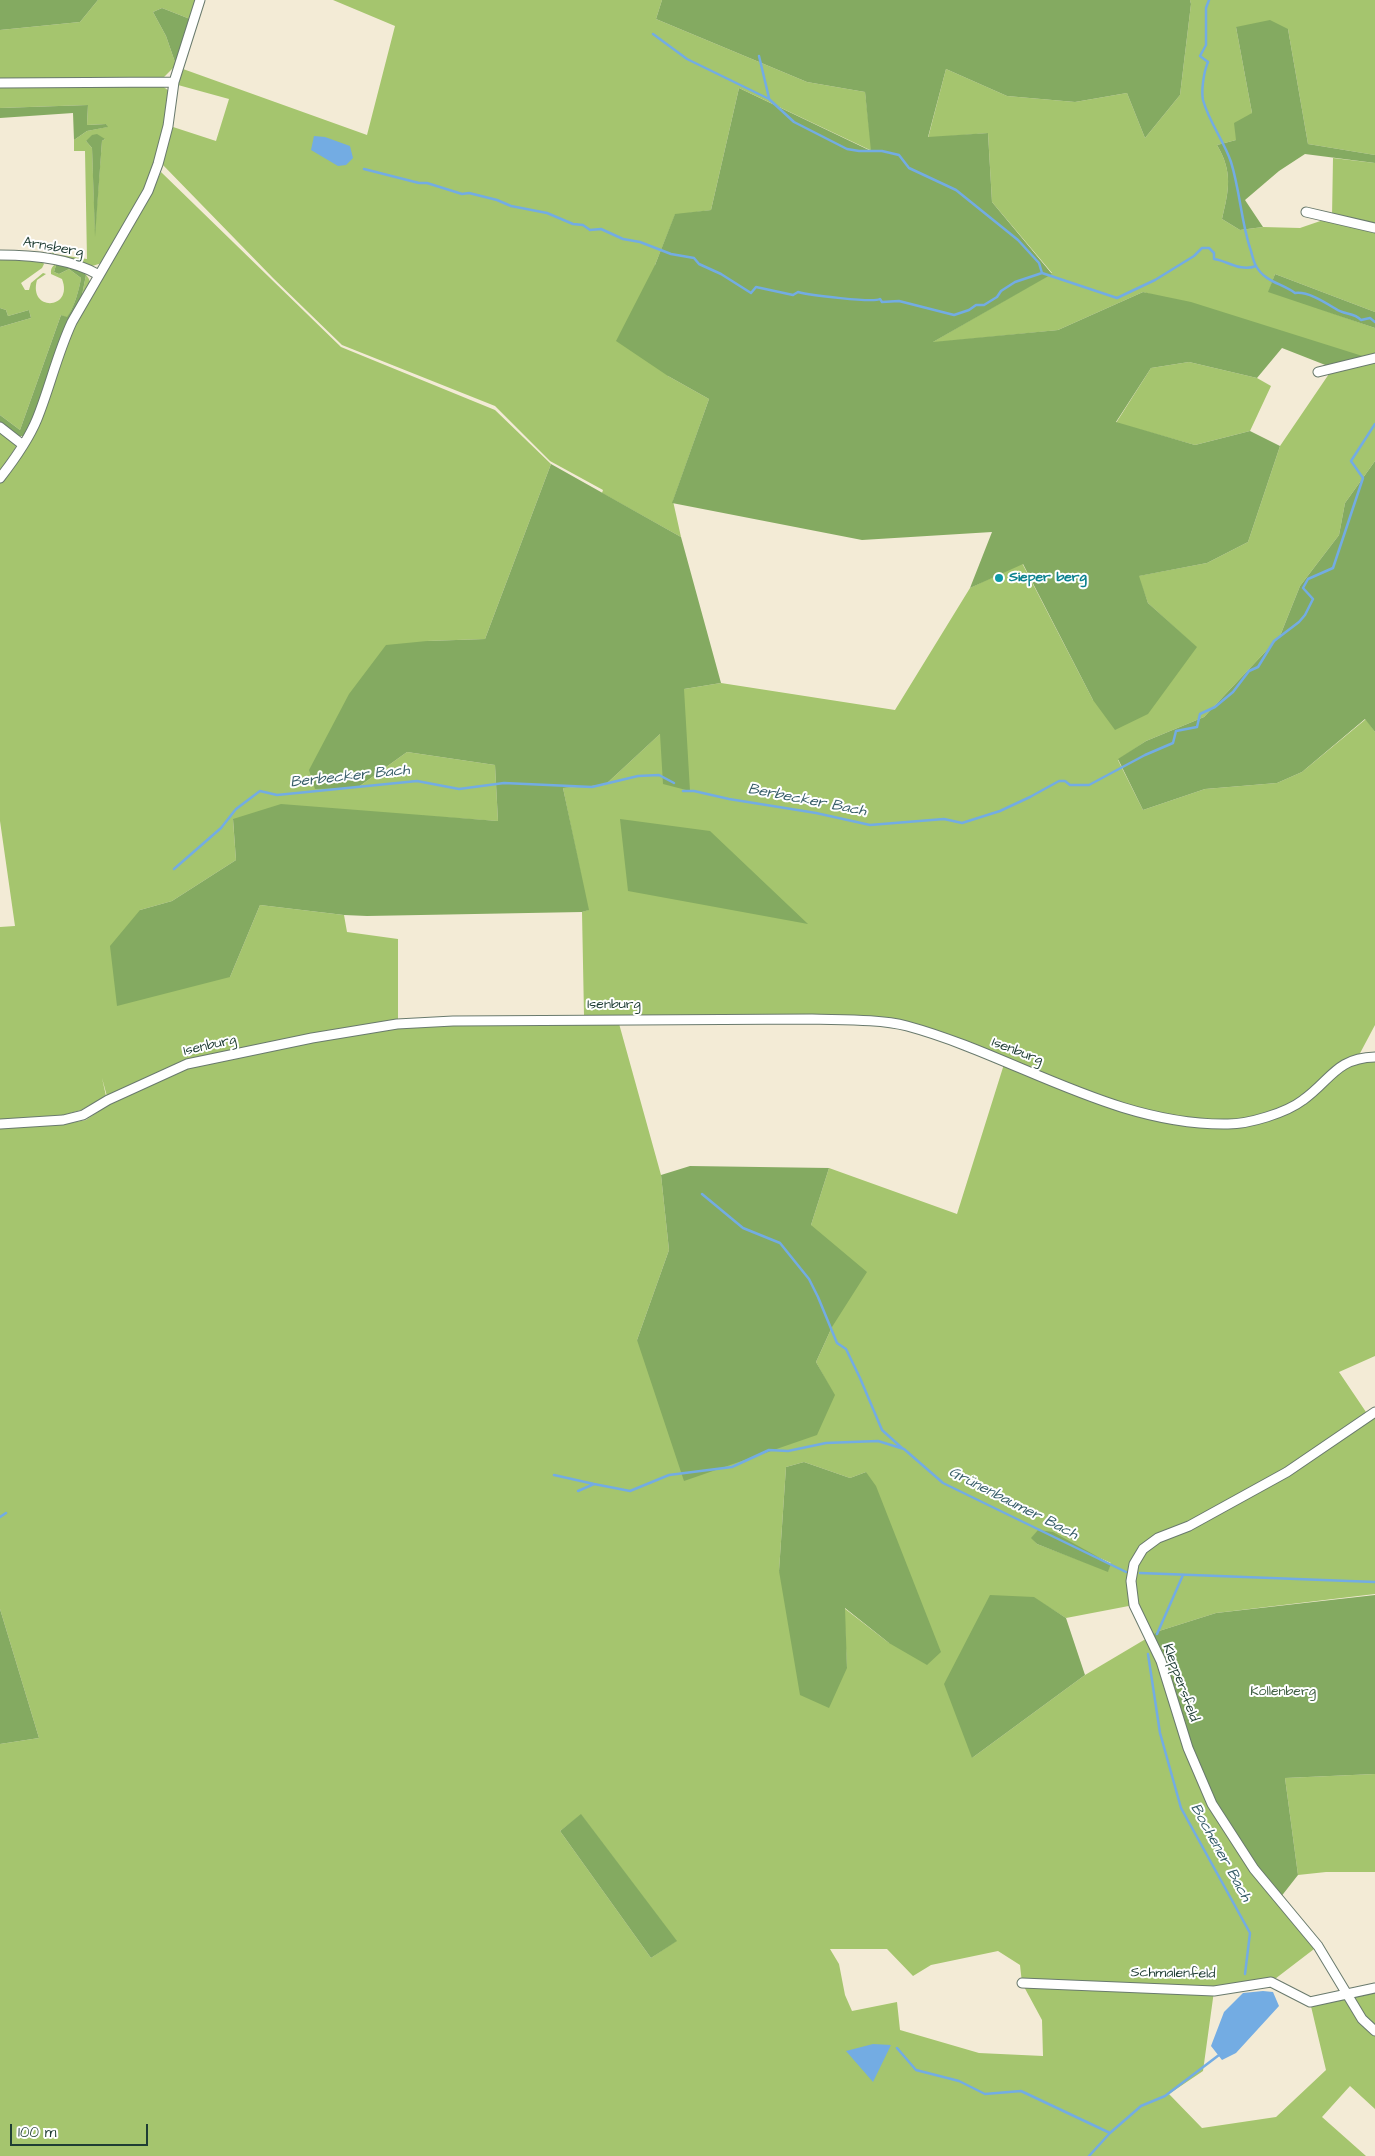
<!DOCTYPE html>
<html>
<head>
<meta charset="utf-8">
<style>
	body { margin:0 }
	#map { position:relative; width:1375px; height:2156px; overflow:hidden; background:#f3ebd6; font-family:"Architects Daughter",sans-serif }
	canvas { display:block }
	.scale { position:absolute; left:10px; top:2124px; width:138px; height:22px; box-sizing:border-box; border:2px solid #1f3d34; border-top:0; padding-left:6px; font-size:15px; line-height:18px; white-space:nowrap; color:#1f3d34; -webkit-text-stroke:4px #fff; paint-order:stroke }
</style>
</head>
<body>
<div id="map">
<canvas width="1375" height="2156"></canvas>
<div class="scale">100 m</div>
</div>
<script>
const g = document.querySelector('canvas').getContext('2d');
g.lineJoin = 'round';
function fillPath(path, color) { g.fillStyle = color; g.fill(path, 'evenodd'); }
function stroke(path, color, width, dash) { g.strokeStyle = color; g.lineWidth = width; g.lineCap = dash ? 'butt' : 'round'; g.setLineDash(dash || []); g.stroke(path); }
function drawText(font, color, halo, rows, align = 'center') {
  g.font = font + ' "Architects Daughter",sans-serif'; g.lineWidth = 4; g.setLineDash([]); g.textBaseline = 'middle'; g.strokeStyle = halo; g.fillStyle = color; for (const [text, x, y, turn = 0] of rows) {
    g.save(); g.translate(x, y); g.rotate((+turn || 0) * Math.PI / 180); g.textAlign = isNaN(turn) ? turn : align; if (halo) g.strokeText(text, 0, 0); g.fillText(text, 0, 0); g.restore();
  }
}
fillPath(new Path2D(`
	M98,0h98l-6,19 -28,-11 -9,4 13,24 10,29 -13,13 -163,3v-51l80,-8z
	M333,0h329l-6,19 151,63 58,10 7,59 -133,-63 -28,122 -36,5 -20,50 13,111 41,23 -36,102 8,36 -79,-44 1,-3 -53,-29 -55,-55 -153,-61 -69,-67 -111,-114 8,-38 46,15 13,-42 -51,-14 5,-16 184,66 28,-109z
	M1190,0h185v155l-67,-11 -20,-115 -52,-2 16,86 -16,27 -19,5c16,27 12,45 5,74l18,11 23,-3 37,1 32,-11 1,-59 42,5v149l-100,-38 -6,17 106,37v133l-30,42 -6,32 -39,51 -20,50 -76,81 -58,24 -28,19 25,50 62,-21 72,-6 25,-11 64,-53 9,13v293l-17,32h17v299l-36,16 27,40 -36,30 45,-26v178l-159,19 -57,18 53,173 106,142 -47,36 -57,9 -11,80 -34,23 33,34 74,-11 50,-47 -16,-68 65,-14v121l-25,-23 -28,31 44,39h-1366v-412l39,-6 -39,-129v-481l65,-4 21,-4 25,-17 -3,-3 -6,-22 4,18 -25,14 -18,5 -63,5v-193l15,-1 -15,-105v-338l25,-34 50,-125 75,-130 11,-22 180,175 154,63 56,54 -66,175 -58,2 -70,147 50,-36 88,13 3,56 -89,-6 -176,5 3,40 -64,41 -32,9 90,67 30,-72 84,10 3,17 51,7v88l210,-8 -24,-4 -2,-103 6,-2 -25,-122 42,-3 56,-52 23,-44 37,-6 174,27 75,-122 52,-25 71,137 103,-53 -48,-44 -10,-27 69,-13 41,-21 32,-96 53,-78 38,-8 -228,-68 -85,38 -127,13 121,-70 -60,-71 -4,-69 -60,5 18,-69 61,27 68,6 52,-9 18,45 35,-43 11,-91zM618,1020h234l53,6 100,35 -48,153 -128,-46 -18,57 21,102 -16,35 18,33 -197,-55 32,-90 -8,-75zM804,1462l46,16 16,-6 23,171 -45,-35 3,60 -68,-97 7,-104zM1039,1530l72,33 -3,8 -71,-27 -5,-6zM1034,1598l32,20 68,-13 15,32 -64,38 -113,83zM581,1815l95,126 -25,17 -91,-127zM830,1949h57l26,27 18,-11 67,-14 22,14 2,18 20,37 1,36 -64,-3 -79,-23 -3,-28 -45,9 -7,-16 -6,-31z
	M161,85l8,6 -2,12 1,2 -13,59 -11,26 -42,73 -10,3 -38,-9 -2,-4 1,-5h2l-1,6 33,5 -2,-108h-11v-11l13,-9 20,-4 -1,-3 -19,1 1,-20 -88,3v-22zM105,139l-3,2 -7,89 -3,-82 -6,-7z
	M0,258l41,2 3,4 -2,4 -21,15 4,7h4l2,-7 12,-10 3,1 -9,6c-9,32 37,30 25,-1l-11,-5c-2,-21 36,-7 39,8l-21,38 13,-25 4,-20c-6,-8 -21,-13 -30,-10l-2,7 5,2 10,-5 12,9c-2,13 -7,29 -14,40l-6,-3 -41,115 -20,-15v-88l31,-9 -2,-8 -21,6 -2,-6 -6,-2z
	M1189,362l68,16 14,8 -21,45 -55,14 -79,-22 35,-55z
	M0,430l15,13 1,4 -16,24z
	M1375,1774v98h-49l-28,3 -13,-97z`), '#a5c56e');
fillPath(new Path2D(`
	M0,0h98l-18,22 -80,8z
	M662,0h528l1,4 -11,91 -35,43 -18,-45 -52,9 -68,-6 -61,-27 -18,68 60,-4 4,69 60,72 -119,68 125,-12 85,-38 48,10 181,57 -39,9 -51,-20 -25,30 -68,-16 -38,6 -35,54 79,23 55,-14 30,15 -32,96 -41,21 -68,13 9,27 49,44 -49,67 -33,16 -22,-30 -70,-136 -53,24 22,-56 -130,8 -190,-37 37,-104 -41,-23 -52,-35 39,-76 20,-51 36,-4 28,-122 132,63 -6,-59 -58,-10 -151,-63z
	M162,8l28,11 -14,46 -10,-29 -13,-24z
	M1270,20l18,9 20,115 67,11v8l-70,-9 -26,17 -34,29 18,27 -23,3 -18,-11c7,-29 11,-47 -5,-74l19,-5 -2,-17 18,-10 -16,-86z
	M88,105l-1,20 19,-1 2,3 -21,4 -13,9 -1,-27 -73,5v-10z
	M97,134l8,5 -3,2 -7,96 -3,-89 -6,-7 6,-6z
	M60,264l22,6 4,5 -4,20 -22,43 -23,71 -13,27h-7l-17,-12v-9l20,15 41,-115 6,2c7,-9 12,-27 14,-39l-12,-9 -10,5 -5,-2 2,-7z
	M1275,274l100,38v16l-107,-36z
	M0,308l6,2 2,6 21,-6 2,8 -31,9z
	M1375,461v271l-10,-13 -63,53 -25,11 -72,6 -62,21 -25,-51 28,-18 58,-24 76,-81 20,-50 39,-51 6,-32z
	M551,464l130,73 40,146 -37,6 6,102 -27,-7 -3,-50 -55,51 -42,3 26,122 -7,2 -215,4 -23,-1 -84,-10 -30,72 -113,29 -7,-60 30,-36 32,-9 64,-41 -3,-41 48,-15 217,17 -3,-56 -88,-13 -50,36 -42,1 -6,-19 40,-76 37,-49 41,-4 58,-2z
	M620,819l90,12 98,93 -180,-33z
	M690,1166l139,2 -18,57 56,47 -35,55 -16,35 19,33 -18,40 -133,46 -47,-141 32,-90 -8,-75z
	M804,1462l46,16 16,-6 10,14 65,166 -14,13 -38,-22 -44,-35 2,60 -18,40 -29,-13 -21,-124 7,-104z
	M1038,1530l15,2 58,32 -3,8 -71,-28 -6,-6z
	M990,1595l44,2 32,21 19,57 -113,83 -28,-74z
	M1375,1595v179l-90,4 13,97 -18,23 -68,-94 -63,-167 10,-6 57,-18z
	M0,1609l39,129 -39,6z
	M581,1814l96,127 -26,17 -91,-127z`), '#84aa61');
fillPath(new Path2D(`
	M314,136l11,1 25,9 3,12 -7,7 -8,1 -27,-16z
	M1263,1991l10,1 6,14 -43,47 -14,7 -11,-14 13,-34 19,-19z
	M873,2044l18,1 -18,37 -27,-31z`), '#73ace3');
stroke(new Path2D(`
	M1209,0l-3,8v37l-6,11 8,6c-4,9 -7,28 -5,38 6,22 21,41 28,62 9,29 10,58 19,86 2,5 3,13 6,18 9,16 25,17 39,27 13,-2 31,10 41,16 8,6 18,3 25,11l9,-2 5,4
	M653,34l34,25 82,40 25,23 53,27 12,2h23l17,4 10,13 47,22 62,50 21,23 3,10 75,25 38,-18 39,-24 8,-8h7l5,5v6c14,2 26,13 42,7
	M759,56l10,42
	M364,169l55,14h8l35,11 7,-1 28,7 14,6 36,7 26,11 10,1 7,5 11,-1 22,10 17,3 31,12 23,4 5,6 22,10 30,19 5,-6 37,8 5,-3c11,3 75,11 82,7l2,3 17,-1 55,14 15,-5 7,-5h8l13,-8 4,-6 14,-9 27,-9
	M683,791h11l35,8 87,14 54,12 74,-6 18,4 38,-12 30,-14 29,-16h6l5,4h19l56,-30 28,-12 3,-12 21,-4 3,-13 15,-7 18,-15 16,-21 9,-4 16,-26 25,-19 6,-7 8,-16 -10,-11 5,-9 25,-11 30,-90 -12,-17 24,-37
	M174,869l47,-41 15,-19 24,-18 17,4 140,-14 42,8 45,-6 88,4 46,-11 21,-1 15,8
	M702,1194l41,34 37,15 29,36 9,18 19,46 9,6 14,29 22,52 20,18
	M554,1475l40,9
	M578,1491l16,-7 36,7 39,-16 63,-8 37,-17 19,1 38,-8 52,-2 26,8 39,34 183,89
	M0,1517l6,-4
	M1140,1573l235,9
	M1157,1634l26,-59
	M1148,1654l12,79 21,75 69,125 -5,41
	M897,2048l19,22 43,11 26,13 36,-3 89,42
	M1089,2156l21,-23 31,-27 24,-10 54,-41`), '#73ace3', 2.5);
const minor = new Path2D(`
	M0,83l174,-1
	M1306,212l69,16
	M0,255c33,0 70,3 99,20
	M1318,372l57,-14
	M0,427l23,18
	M0,478c14,-18 28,-37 37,-59 13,-32 20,-65 35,-97l76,-131 10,-27 10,-38 6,-44 26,-82
	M0,1124l63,-4 20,-5 25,-15 79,-36 125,-26 85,-14 56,-3 359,-2c29,1 67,0 95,7 107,29 207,100 321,98 21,0 58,-11 75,-24 28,-20 33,-42 72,-43
	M1375,1412l-88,60 -98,54 -31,12 -15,11 -9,15 -3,17 3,24 27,56 27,87 24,56 42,65 64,77 44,73 13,12
	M1022,1983l192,8 57,-9 39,20 65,-14`);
stroke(minor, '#697a6d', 11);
stroke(minor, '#fff', 9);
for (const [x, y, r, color] of [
	[999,578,5,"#0f9aa8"]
]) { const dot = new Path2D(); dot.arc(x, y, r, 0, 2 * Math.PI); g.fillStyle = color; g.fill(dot); stroke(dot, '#fff', 2); }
drawText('14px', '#1f3d34', '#fff', [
	["Arnsberg",53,248,10],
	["Isenburg",614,1005],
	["Isenburg",210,1046,-13],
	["Isenburg",1017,1052,21],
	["Kleppersfeld",1180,1683,70],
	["Schmalenfeld",1173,1974,1]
]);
drawText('bold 14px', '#0d838f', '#fff', [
	["Sieper berg",1009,578]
], 'left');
drawText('14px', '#405f42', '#fff', [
	["Kollenberg",1283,1692]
]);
drawText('italic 15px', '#385e69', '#fff', [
	["Berbecker Bach",350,777,-6],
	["Berbecker Bach",807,801,11],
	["Grünenbaumer Bach",1013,1504,27],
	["Bochener Bach",1220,1853,61]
]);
</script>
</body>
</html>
